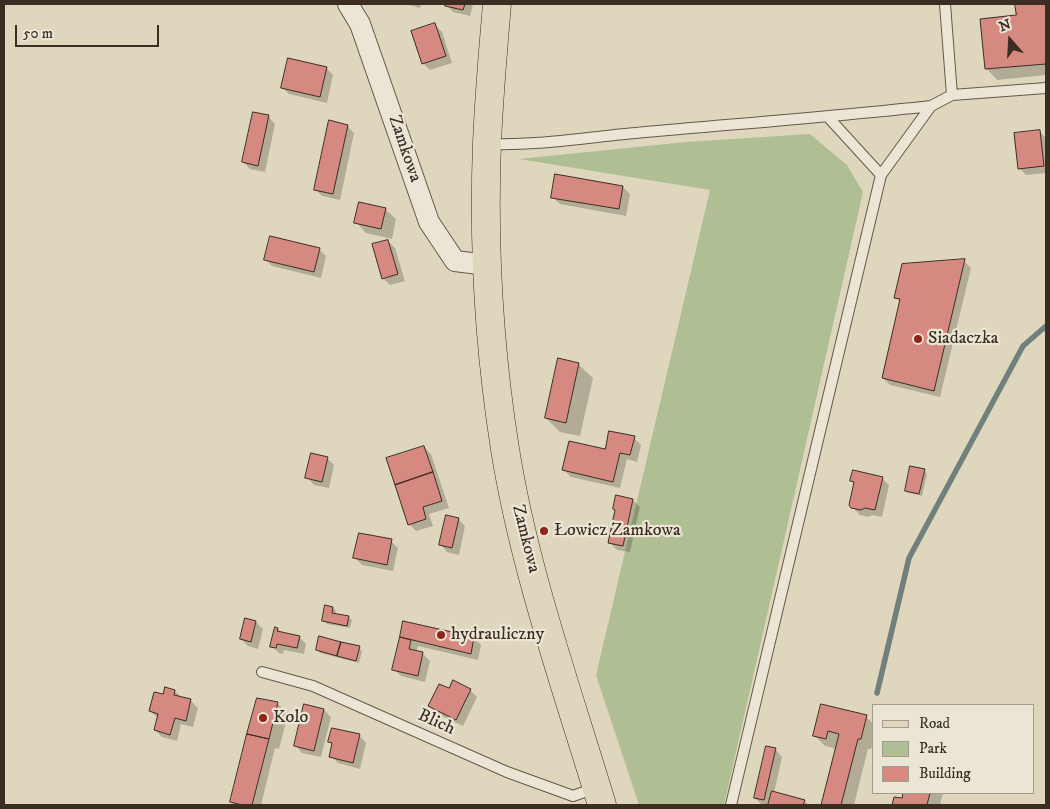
<!DOCTYPE html>
<html>
<head>
<meta charset="utf-8">
<style>
	body { margin:0 }
	#map { position:relative; width:1050px; height:809px; overflow:hidden; background:#dfd7bd; font-family:"IM FELL DW Pica",serif }
	canvas { display:block }
	.frame { position:absolute; inset:0; border:5px solid #3c2d23; pointer-events:none }
	.legend { position:absolute; left:872px; top:704px; width:162px; height:90px; box-sizing:border-box; background:#eae5d4; border:1px solid #a49b8d; margin:0; padding:6px 9px; list-style:none; font-size:15px; color:#3c2d23 }
	.legend li { display:flex; align-items:center; gap:10px; height:25px }
	.legend b { width:25px; border:1px solid #a49b8d }
	.north { position:absolute; left:985px; top:15px; width:50px; height:50px; -webkit-text-stroke:4px #eae5d4; paint-order:stroke; rotate:341deg; font-size:14px; font-weight:700; line-height:20px; text-align:center; color:#3c2d23 }
	.north::after { content:''; display:block; margin:auto; width:18px; height:22px; background:#3c2d23; clip-path:polygon(50% 0,100% 100%,50% 72%,0 100%) }
	.scale { position:absolute; left:15px; top:25px; width:144px; height:22px; box-sizing:border-box; border:2px solid #3c2d23; border-top:0; padding-left:6px; font-size:15px; line-height:18px; white-space:nowrap; color:#3c2d23; -webkit-text-stroke:4px #eae5d4; paint-order:stroke }
</style>
</head>
<body>
<div id="map">
<canvas width="1050" height="809"></canvas>
<div class="frame"></div>
<ul class="legend">
<li><b style="height:6px;background:#dfd7bd"></b>Road</li>
<li><b style="height:14px;background:#afbf93"></b>Park</li>
<li><b style="height:14px;background:#d68980"></b>Building</li>
</ul>
<div class="north">N</div>
<div class="scale">50 m</div>
</div>
<script>
const g = document.querySelector('canvas').getContext('2d');
g.lineJoin = 'round';
function fillPath(path, color) { g.fillStyle = color; g.fill(path, 'evenodd'); }
function stroke(path, color, width, dash) { g.strokeStyle = color; g.lineWidth = width; g.lineCap = dash ? 'butt' : 'round'; g.setLineDash(dash || []); g.stroke(path); }
function drawText(font, color, halo, rows, align = 'center') {
  g.font = font + ' "IM FELL DW Pica",serif'; g.lineWidth = 4.5; g.setLineDash([]); g.textBaseline = 'middle'; g.strokeStyle = halo; g.fillStyle = color; for (const [text, x, y, turn = 0] of rows) {
    g.save(); g.translate(x, y); g.rotate((+turn || 0) * Math.PI / 180); g.textAlign = isNaN(turn) ? turn : align; if (halo) g.strokeText(text, 0, 0); g.fillText(text, 0, 0); g.restore();
  }
}
fillPath(new Path2D(`
	M810,134l37,31 16,27 -139,613h-85l-43,-130 114,-485 -191,-31 167,-17z`), '#afbf93');
fillPath(new Path2D(`
	M406,4h15l-1,4z
	M446,4h27l-3,12 -17,-4z
	M1016,4h30v71l-49,5 -10,-11 -5,-49 35,-4z
	M435,25l7,7 10,31 -22,7 -7,-7z
	M326,68l7,7 -6,28 -38,-9 -7,-7z
	M268,116l7,8 -10,48 -15,-3 -7,-7z
	M347,126l7,7 -14,67 -18,-4 -7,-7z
	M1040,132l6,6v35l-20,2 -7,-7z
	M623,187l7,7 -4,22 -66,-12 -7,-7z
	M385,209l11,10 -4,20 -26,-6 -10,-11z
	M388,241l7,7 10,33 -15,4 -7,-7z
	M319,249l7,7 -5,22 -49,-12 -7,-7z
	M964,261l7,7 -31,129 -50,-12 -7,-7 18,-75 -5,-5z
	M578,364l15,14 -13,58 -20,-4 -14,-14z
	M634,438l7,7 -4,17 -10,-3 -7,29 -49,-11 -7,-7z
	M424,447l7,7 18,54 -20,6 4,12 -17,5 -7,-7z
	M327,458l7,7 -5,23 -15,-3 -7,-8z
	M924,470l3,4 -5,22 -13,-3 -3,-3z
	M882,478l7,7 -7,32 -10,-2 -3,2 -9,-2 -8,-8 3,-23 -3,-3z
	M633,500l7,7 -10,45 -13,-2 -7,-7z
	M458,519l7,7 -6,29 -12,-3 -7,-8z
	M391,541l7,7 -5,23 -31,-6 -7,-7z
	M333,608l3,3 -1,4 13,2 4,3 -2,8 -23,-4 -4,-4z
	M246,620l10,2 7,7 -5,20 -10,-3 -7,-7z
	M404,622l70,16 7,7 -3,15 -60,-14 -2,6 7,2 7,7 -5,21 -24,-6 -7,-7z
	M278,629l5,5 16,3 7,7 -2,10 -20,-4 -1,4 -4,-1 -7,-7z
	M359,648l3,3 -3,12 -39,-10 -3,-3z
	M450,690h20l7,7 -14,29 -27,-13 -7,-7z
	M175,691l7,7 9,3 7,7 -5,19 -12,-3 -4,17 -15,-4 -7,-7 3,-12 -8,-7z
	M277,703l11,11 -9,35 -4,-1 -14,57h-26l-4,-3z
	M324,710l7,7 -10,40 -19,-4 -7,-8z
	M866,717l8,7v15l-3,10h-3l-14,56h-31l14,-56 -12,-3 -11,-11z
	M359,735l7,8 -6,26 -22,-6 -7,-7 2,-11 -3,-3z
	M775,749l7,8 -8,36 30,8 5,4h-47l-7,-7z
	M904,793h39l-3,12h-47l2,-7 7,2z`), '#0003');
stroke(new Path2D(`
	M877,693l32,-135 114,-212 23,-20`), '#71807c', 5.5);
const building = new Path2D(`
	M445,4h20l-2,6 -18,-4z
	M1015,4h31v60l-61,5 -5,-50 36,-4z
	M435,23l11,33 -24,8 -11,-33z
	M288,58l39,9 -7,30 -39,-9z
	M253,112l16,3 -11,51 -16,-4z
	M329,120l19,5 -15,69 -19,-4z
	M1040,130l4,36 -26,3 -4,-36z
	M555,174l68,12 -4,23 -68,-11z
	M359,202l27,6 -5,21 -27,-6z
	M270,236l50,12 -6,24 -50,-12z
	M388,240l10,34 -16,5 -10,-35z
	M965,259l-31,132 -52,-13 18,-79 -6,-1 8,-34z
	M558,358l21,5 -13,60 -21,-5z
	M609,431l26,5 -5,19 -10,-2 -7,29 -51,-12 7,-29 36,8z
	M424,446l9,26 -38,13 -9,-27z
	M311,453l17,4 -6,25 -17,-4z
	M910,466l15,3 -6,25 -14,-3z
	M853,470l30,7 -8,33 -10,-2 -4,2 -10,-2 -2,-3 5,-23 -4,-1z
	M433,472l9,29 -19,6 3,12 -18,6 -13,-40z
	M616,495l17,4 -10,47 -15,-3 7,-33 -2,-1z
	M446,515l13,3 -7,30 -13,-3z
	M359,533l33,6 -5,26 -34,-7z
	M325,605l8,2 -1,6 17,3 -2,10 -25,-5z
	M245,618l11,3 -5,21 -11,-3z
	M403,621l71,16 -3,17 -71,-17z
	M275,627l3,1 -1,3 23,5 -3,12 -20,-4 -1,4 -6,-1z
	M319,636l22,6 -4,14 -21,-6z
	M400,637l11,3 -2,9 14,3 -5,24 -26,-6z
	M341,642l19,4 -4,15 -19,-5z
	M453,680l18,9 -15,31 -28,-14 11,-22 10,4z
	M165,687l10,3 -1,5 17,4 -5,22 -11,-3 -5,17 -16,-5 4,-16 -9,-3 5,-19 9,2z
	M257,698l21,4 -9,37 -22,-5z
	M304,704l20,5 -10,42 -20,-5z
	M821,704l46,11 -6,24h-3l-17,66h-20l18,-71 -11,-3 -2,8 -13,-3z
	M332,728l28,6 -7,29 -24,-6 3,-14 -4,-1z
	M247,734l22,5 -17,66h-10l-12,-3z
	M766,746l10,2 -12,52 -10,-2z
	M772,791l33,9 -2,5h-35z
	M903,793h27l-3,12h-35l2,-8 8,1z`);
fillPath(building, '#d68980');
stroke(building, '#3c2d23', 1);
const lane = new Path2D(`
	M952,95l94,-7
	M828,117l53,58
	M489,144c49,2 98,-7 147,-11 98,-9 196,-16 295,-27
	M262,672l51,14 194,86 66,24 22,-8
	M731,805l150,-630 50,-69 21,-11 -7,-91`);
const street = new Path2D(`
	M348,4l12,20 69,198 26,39 32,4`);
const primary = new Path2D(`
	M497,4c-4,46 -8,92 -10,139 -4,102 2,205 18,306 19,120 62,240 97,356`);
stroke(lane, '#65584a', 12);
stroke(street, '#65584a', 22);
stroke(primary, '#3c2d23', 29);
stroke(lane, '#eae5d4', 10);
stroke(street, '#eae5d4', 20);
stroke(primary, '#dfd7bd', 28);
for (const [x, y, r, color] of [
	[918,339,5,"#8f2418"],
	[544,531,5,"#8f2418"],
	[441,635,5,"#8f2418"],
	[263,718,5,"#8f2418"]
]) { const dot = new Path2D(); dot.arc(x, y, r, 0, 2 * Math.PI); g.fillStyle = color; g.fill(dot); stroke(dot, '#eae5d4', 2); }
drawText('18px', '#3c2d23', '#eae5d4', [
	["Zamkowa",404,149,71],
	["Zamkowa",525,539,76],
	["Blich",436,723,24]
]);
drawText('18px', '#3c2d23', '#eae5d4', [
	["Siadaczka",928,339],
	["Łowicz Zamkowa",554,531],
	["hydrauliczny",451,635],
	["Kolo",273,718]
], 'left');
</script>
</body>
</html>
